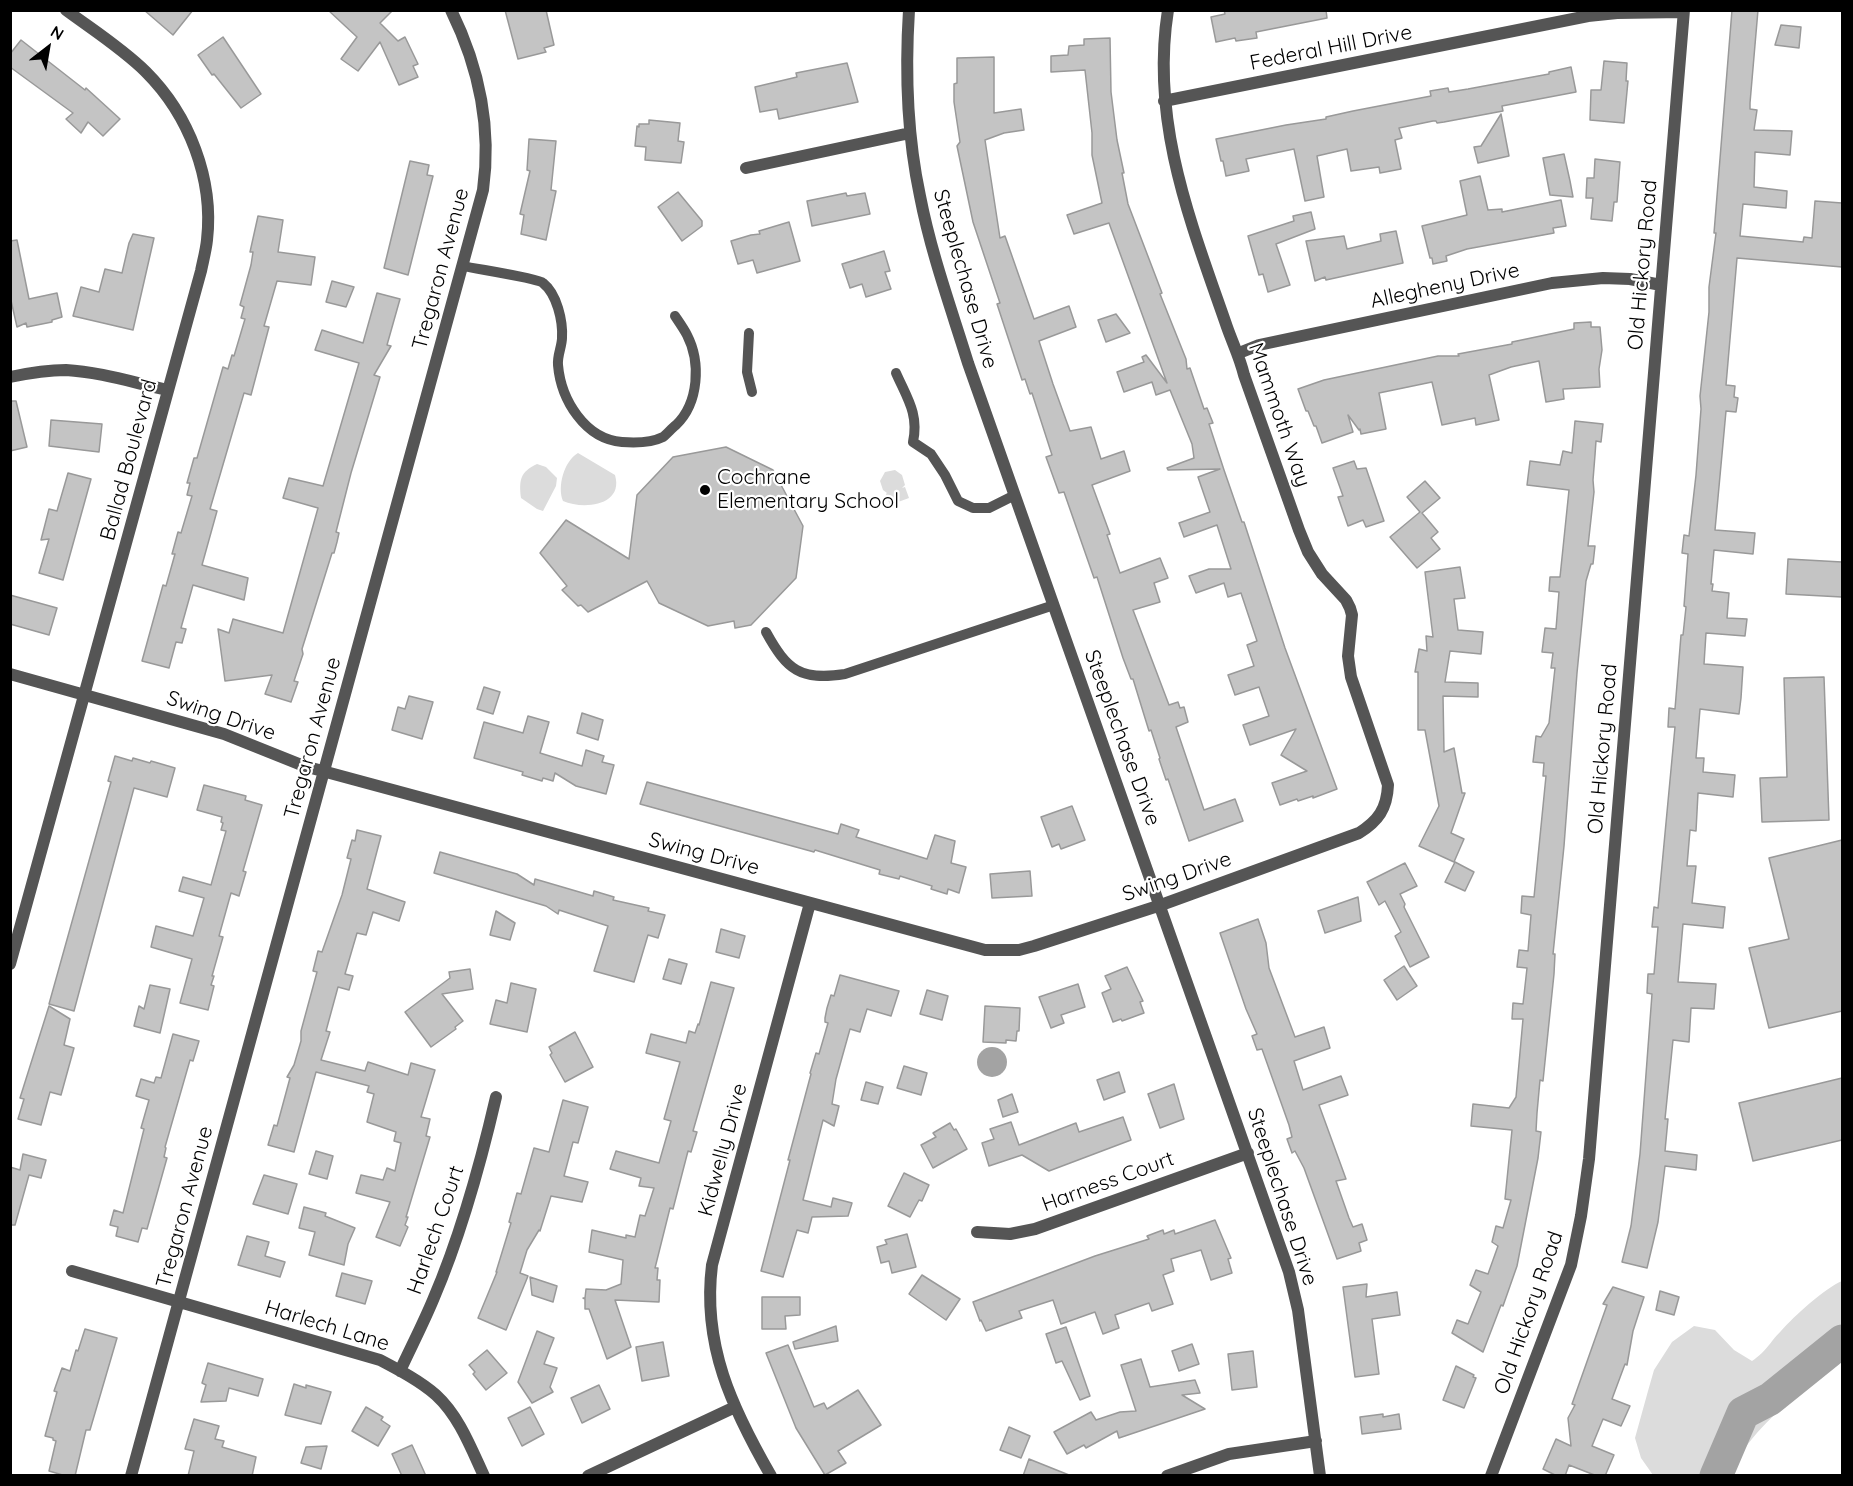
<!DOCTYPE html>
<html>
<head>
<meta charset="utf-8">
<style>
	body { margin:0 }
	#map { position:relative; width:1853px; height:1486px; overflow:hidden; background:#fff; font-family:Quicksand,sans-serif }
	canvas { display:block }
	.frame { position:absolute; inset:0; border:12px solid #000; pointer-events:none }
	.north { position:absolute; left:18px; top:18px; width:60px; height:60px; -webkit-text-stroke:4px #fff; paint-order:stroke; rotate:31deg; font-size:16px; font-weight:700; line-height:24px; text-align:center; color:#000 }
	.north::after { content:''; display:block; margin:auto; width:21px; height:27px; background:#000; clip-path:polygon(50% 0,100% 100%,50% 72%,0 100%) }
</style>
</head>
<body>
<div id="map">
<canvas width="1853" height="1486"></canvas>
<div class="frame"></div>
<div class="north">N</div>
</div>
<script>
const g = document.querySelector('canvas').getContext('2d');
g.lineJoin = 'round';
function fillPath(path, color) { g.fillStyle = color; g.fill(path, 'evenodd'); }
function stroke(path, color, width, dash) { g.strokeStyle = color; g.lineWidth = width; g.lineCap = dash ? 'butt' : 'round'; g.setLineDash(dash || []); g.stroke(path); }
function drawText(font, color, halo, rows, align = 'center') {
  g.font = font + ' Quicksand,sans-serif'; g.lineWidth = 4.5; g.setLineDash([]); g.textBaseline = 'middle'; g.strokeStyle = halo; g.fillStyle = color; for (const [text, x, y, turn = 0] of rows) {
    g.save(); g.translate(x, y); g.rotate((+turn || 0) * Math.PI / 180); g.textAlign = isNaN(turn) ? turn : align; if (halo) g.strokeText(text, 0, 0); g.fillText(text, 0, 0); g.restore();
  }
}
fillPath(new Path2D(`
	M578,453l37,22c9,31 -32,35 -52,26 -6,-14 1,-40 15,-48z
	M537,464l9,3 11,11 -1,8 -13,25 -6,-2 -16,-11c-2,-18 -1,-26 16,-34z
	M895,470l7,5 3,10 -3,3 3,-1 4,11 -19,7 -4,-11 1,-1 -4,-3 -3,-9 5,-9z
	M1842,1281v74c-13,10 -25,22 -38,33 -29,26 -59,51 -74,87h-77l-12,-17 -6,-20 13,-47 6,-21 18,-28 22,-16 21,4 19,20 18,11c15,-10 17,-18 29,-30 13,-15 44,-43 61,-50z`), '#dcdcdc');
fillPath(new Path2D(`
	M977 1062a15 15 0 1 1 30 0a15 15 0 1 1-30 0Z`), '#a3a3a3');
stroke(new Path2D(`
	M1716,1476l27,-63 27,-14 72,-58`), '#a3a3a3', 33);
const building = new Path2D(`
	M144,10h49l-20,25z
	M328,10h65l-13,13 18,18 7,-4 13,27 -5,2 5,11 -19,8 -19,-43 -22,29 -17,-12 16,-22z
	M505,10h41l8,35 -10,3 2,4 -28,7z
	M1224,10h102l1,8 -71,14 1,6 -21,3 -1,-3 -19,4 -5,-25 14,-3z
	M1732,10h26l-8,93v6l7,1 -3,20 38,1 -2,24 -35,-3 -1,35 33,4 -1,17 -43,-4 -3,32 63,6 1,-5 8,1 3,-37 27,2v64l-105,-9 -11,127 9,1 -1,11 4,1 -2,14 -10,-1 -11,119 40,3 -2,21 -39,-4 -3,34h2l-1,7 17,2 -2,25 20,1 -2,17 -39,-3 -2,31 39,3 -2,31 -2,16 -39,-5 -4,49h8l-1,14 32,3 -2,22 -35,-4 -2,38 -6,-1 -3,36h9l-4,37 33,4 -2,21 -40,-4 -5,58 38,2 -2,25 -23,-1 -2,34 -16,-2 -8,79h3l-3,32 32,4 -1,15 -31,-4 -7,56 -11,46 -25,-6 9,-36 9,-72 12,-160 -5,-1 1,-19h6l4,-47h-6l2,-20 4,1 17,-181h-7l1,-19 6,1 6,-74h2l3,-28 -2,-1 4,-52 -6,-1 2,-18 5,1 7,-61 5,-66 -1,-13 9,-84v-25l7,-54h-2z
	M1781,25l20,2 -2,21 -24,-3z
	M223,37l38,57 -20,14 -27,-34 -2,1 -14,-20z
	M1110,38l1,54 6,48 7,33h-2l6,31 34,89 -2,1 26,65 1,10 3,-1 14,41 3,-1 6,15 -4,1 15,46 18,52h2l41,126 52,141 -24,9v-2l-15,5 -1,-2 -17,6 -8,-22 35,-12 -26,-16 15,-26 -46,16 -7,-20 26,-9 -10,-29 -24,8 -7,-20 26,-9 -7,-21 10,-4 -16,-48 -13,4 -4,-14 -28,10 -7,-17 20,-7h22l-14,-44 -33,12 -5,-14 31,-11 -12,-35 22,-8 -52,1 -1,-2 27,-10 -2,-14 -22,-54 -14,5 -4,-13 -28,10 -7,-20 27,-10 -2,-5 4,-2 21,28 -58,-160 -35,11 -7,-19 35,-12 -10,-48v-22l-7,-63 -34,2v-16l17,-1 1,-9 15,-1v-6z
	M21,40l64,50 1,-2 34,31 -17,17 -15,-14 -7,11 -15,-14 7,-6 -63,-46v-13z
	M994,57v56l27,-4 3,21 -20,3 -19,7 15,98 5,-2 29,83 35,-13 7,21 -37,14 14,43 17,47 21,-4 10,32 23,-8 6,20 -38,14 18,49 -3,1 13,38 40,-15 8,20 -14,5 6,19 -27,8 36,95 9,-3 2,6 4,-1 4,15 -12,5 28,83 31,-11 8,22 -54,20 -21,-62 -2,1 -7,-21 1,-1 -9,-28 -2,1 -16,-52h-2l-8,-21 -26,-81 -3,1 -30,-86 -5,1 -13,-36 6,-2 -20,-62 -2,1 -5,-15 -3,1 -25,-76 3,-1 -27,-81 -16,-76 3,-4 -6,-40v-18l3,-1v-25z
	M1604,61l23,2 -1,18h2l-4,42 -34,-3 1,-30h10z
	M847,63l11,39 -79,17 -2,-10 -17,3 -5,-25 42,-10 -1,-4z
	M1571,67l5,25 -74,14 1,5 -59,11 -7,1 -1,-2h-3l-34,7 3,10 -7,2 6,29 -21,4 -1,-6 -28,4 -4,-22 -30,7 7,41 -19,4 -11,-52 -48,10 3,12 -23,5 -3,-15h-2l-5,-22 70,-14 40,-6v-2l27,-6 78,-15 -1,-5 18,-3 1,4 19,-3 81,-15v-2z
	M1501,114l8,42 -31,7 -4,-16 7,-1z
	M649,120l31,3 -2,18 6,1 -3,21 -36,-3 1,-13 -11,-1 2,-20 2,1v-3h10z
	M529,139l27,2 -5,49 5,1 -10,49 -25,-6 3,-19 -4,-1 10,-43 -3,-1z
	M1564,154l6,27 3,16 -23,-2 -7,-37z
	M1595,159l25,3 -3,40h-3l-2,19 -21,-2 2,-21h-7l1,-20h7z
	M410,161l19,4 -2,10 6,1 -25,99 -24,-7z
	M1480,176l8,34 14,-1v3l59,-12 5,26 -13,2 1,5 -87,16 -21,7 1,5 -14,3 -1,-6h-2l-8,-32 45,-11 -7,-34z
	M678,192l24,29v5l-20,15 -24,-34z
	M846,193l1,3 18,-3 5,21 -58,12 -5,-25z
	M1311,212l4,17 -39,15 14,41 -22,7 -5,-18 -4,1 -11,-39 46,-15 -1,-5z
	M258,216l25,4 -5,32 37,5 -4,28 -34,-4 -13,45 5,1 -18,68 -7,-2 -34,116 7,2 -15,54 46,13 -4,22 -51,-15 -12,43 5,1 -4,14 -6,-1 -7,26 -27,-7 21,-76 3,1 9,-32h-3l6,-22 3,1 11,-37 -5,-1 3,-12h-3l7,-25h3l26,-91 5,2 4,-14 2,1 11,-37 -4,-1 3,-11 -4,-2 11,-40 2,-13h-3z
	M789,222l11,39 -43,12 -4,-13 -15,4 -7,-23 20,-6 9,-1 -1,-3z
	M1396,231l7,32 -77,17 -1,-3 -10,4 -9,-40 38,-5 3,13 34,-8 -1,-7z
	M133,234l21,4 -21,92 -60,-14 8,-29 18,5 6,-23 17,4 7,-30z
	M17,240l12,59 28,-6 5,24 -10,3v2l-25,5 -1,-4 -9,4 -7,-31v-55z
	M884,251l6,20 -5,1 6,17 -25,8 -4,-13 -12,4 -8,-24z
	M332,281l22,6 -8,20 -20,-5z
	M377,293l23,6 -13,46 4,1 -17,29 6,2 -29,96 -15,59 3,1 -2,9 -3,11h-2l-30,96 1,5 -9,27 4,1 -7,20 -26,-8 7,-19 -47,6 -7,-52 11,4 4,-14 50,14 35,-125 -35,-10 6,-20 34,8 36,-123 -44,-13 7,-20 41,13z
	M1116,314l14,19 -24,9 -8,-22z
	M1591,322v5h9l2,23 -3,19 1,18 -37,2 1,10 -18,3 -7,-41 -28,6 -22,8 10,45 -23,5 -1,-7 -33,7 -10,-43 -53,11 7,36 -25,5 -1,-5 -1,1 -11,-15 5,17 -31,11 -6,-17h-2l-6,-15h-2l-8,-22 26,-9 114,-24h21l-1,-2 54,-10v-2l62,-13v-6z
	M10,401h6l11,46 -17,4z
	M51,420l51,4 -3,28 -50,-6z
	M1575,421l28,3 -2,18 -5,-1 -1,14 -2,25 1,12 -6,54h7l-2,18h-2l-5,17 -9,92 -13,173 -11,108h2l-1,20 -11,107 -3,-1 -3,33 -1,18 5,1 -3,26 -21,108 -14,40 -2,-1 -18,47 -31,-19 5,-13 11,4 13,-32 -11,-7 6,-15 12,4 10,-28 -6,-4 4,-16 7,2 8,-28 -6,-1 7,-69 -41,-4 2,-22 36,4 7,-11 7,-78h-11l1,-16 10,1 4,-36 -10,-1 2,-17 9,1 3,-36 -10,-2 1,-17 12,1 12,-121h-3l1,-13 -11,-1 3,-26 5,1 8,-14 6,-55h-4l2,-15 -11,-1 3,-24 11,1 3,-37 -10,-1 1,-14h10l9,-87 -42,-5 3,-24 30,4 3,-14 9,2z
	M726,447l47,23 30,56 -7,52 -45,47 -16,3 -1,-7 -26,5 -49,-23 -12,-22 -59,31 -7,-7 -3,1 -16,-16 5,-4 -27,-33 26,-33 63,39 8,-64 36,-38z
	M1354,461l3,8 9,-1 18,53 -18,6 -3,-7 -15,6 -10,-29 5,-1 -10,-28z
	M68,473l23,6 -28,101 -24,-7 10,-34 -8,1 8,-31 8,2z
	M1425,481l15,17 -18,15 16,19 -7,6 9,11 -23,19 -27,-31 30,-25 -13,-15z
	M1788,559l54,3v35l-56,-3z
	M1460,567l5,31 -11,1 4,31 25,2 -2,22 -31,-3 -5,31 33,1v14l-35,-1 1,56 10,-4 8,45h3l-14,40 13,6 -10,23 -35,-16 20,-40 -14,-76h-7v-58h-3l4,-23 8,2 -1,-15 7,1 -8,-65z
	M10,595l47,13 -8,27 -39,-11z
	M1824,677l5,143 -67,2 -2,-44 27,-1 -3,-99z
	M484,687l16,5 -7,22 -16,-5z
	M409,696l24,6 -11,37 -30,-9 6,-23 7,2z
	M582,713l21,7 -5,20 -21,-7z
	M528,716l21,6 -9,31 42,13 4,-16 18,6 -2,6 12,3 -8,29 -30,-8 -21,-13 -2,8 -10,-3 -1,3 -20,-6 1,-3 -49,-14 10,-36 39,11z
	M115,756l17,5 1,-3 17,5 1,-2 24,7 -8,29 -33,-9 -60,223 -25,-7 62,-222 -3,-1z
	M647,782l191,52 3,-10 18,6 -3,7 71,22 8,-24 20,6 -4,22 15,4 -7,26 -11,-4 -1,5 -16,-5 1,-3 -32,-10 -1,3 -20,-5 1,-4 -65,-20 -1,2 -174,-48z
	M204,785l42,11 -1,4 17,5 -19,66 3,1 -7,24 -8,-3 -12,43 4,1 -11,39h2l-3,9 3,1 -6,24 -28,-7 12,-44 -41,-12 5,-21 37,10 11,-38 -25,-7 4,-14 28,8 15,-54 -5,-1 2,-7 -2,-1 1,-5 -25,-7z
	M1072,806l13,34 -24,9 -2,-5 -7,3 -11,-30z
	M357,830l24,6 -14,53 38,13 -6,19 -26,-9 -7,23 -9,-2 -12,41 8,2 -4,14 -11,-3 -12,44 4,1 -9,28 44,11 3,-9 40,13 3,-12 24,7 -14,47 9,2 -4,17 4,1 -24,80h2l-3,8 3,2 -8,19 -24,-9 14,-35 -34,-9 5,-18 22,5 4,-12 8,3 6,-28 -7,-2 2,-9 -29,-10 7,-28 -7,-2 2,-6 -53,-14 -22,80 -26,-7 6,-20 3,1 13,-48 -3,-1 7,-12 7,-24v-10l16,-59 -4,-1 5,-20 4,1 20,-57 9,-36 -4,-1 5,-18 3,1z
	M1842,840v171l-73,17 -20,-80 40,-9 -20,-81z
	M440,852l77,22 17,11 1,-6 58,17 1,-5 20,6 -1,3 36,8 -1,3 17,4 -7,23 -10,-3 -14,47 -40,-11 14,-45 -49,-16 -1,4 -12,-8 -112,-33z
	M1455,862l19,10 -9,19 -20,-9z
	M1405,863l12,23 -17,8 5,10 -1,3 25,50 -19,10 -15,-31 6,-4 -16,-31 -6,4 -12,-23z
	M1030,871l2,25 -40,2 -2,-24z
	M1358,897l3,24 -36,12 -7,-22z
	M496,911l19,12 -5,17 -20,-5z
	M1258,919l8,24 3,25 26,69 29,-10 6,21 -36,13 9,29 38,-14 7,19 -29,10 27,74 -10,2 13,37 4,9 9,-3 5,16 -8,3 2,8 -24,8 -33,-91 -9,-17 -3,2 -5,-14 5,-2 -3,-12 -27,-76 -5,1 -5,-14 5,-2 -11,-25 -26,-76z
	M721,929l24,7 -6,22 -23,-6z
	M669,959l18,5 -6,20 -18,-5z
	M1404,966l13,20 -20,14 -13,-20z
	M1127,967l16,34 -3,1 4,11 -22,8 -1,-2 -8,3 -11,-29 9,-4 -6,-13z
	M470,969l3,20 -31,5 21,27 -8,6 1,2 -25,18 -26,-35 45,-34 -1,-6z
	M840,975l59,16 -8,25 -24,-7 -7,23 -10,-3 -14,50 -4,25 7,2 -5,20 -11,-6 -20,80 28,7 2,-9 19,5 -4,13 -36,1 -4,16 -11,-3 -14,47 -22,-6 29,-111h-2l23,-86 -1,-1 6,-20 3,1 9,-31 -3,-1v-4l2,-10 4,-13 3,1z
	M711,982l23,6 -41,143 4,1 -6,20 -3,-1 -15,58 -3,-1 -15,60h3l-1,12h3l-1,22 -44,-2 16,47 -24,12 -18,-50h-4v-10l-2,-1h2l1,-9 20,1 15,-6 2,-24 -34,-8 3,-22 34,8v-3l9,2 5,-22 5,1 9,-28 -15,-2 2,-8 -31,-9 6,-18 43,12 12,-42 -7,-2 16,-57 -34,-9 5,-19 35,9 3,-12 6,2 3,-9 1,1z
	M511,983l25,6 -9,43 -37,-8 6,-24 11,3z
	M1078,984l7,23 -24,8 3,8 -13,5 -12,-31z
	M150,985l20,4 -10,44 -26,-7 5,-20 5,3z
	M927,990l21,6 -6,24 -22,-6z
	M49,1006l21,13 -6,26 10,3 -13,47 -11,-3 -9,33 -23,-6 6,-20 -4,-1z
	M985,1006l35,2 -1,23h-2l-1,10 -10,-1v3l-23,-1z
	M575,1032l18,35 -28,15 -15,-27 2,-2 -3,-6z
	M173,1034l26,7 -6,20 -3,-1 -25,87 1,1 -2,9 3,1 -18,64 -2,7 -5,-1 -4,14 -22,-6 2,-9 -8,-2 4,-15 9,3 21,-84 -3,-1 8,-28 -13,-4 5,-17 13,4 2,-6 5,1z
	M904,1066l23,7 -6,22 -24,-7z
	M1119,1072l6,20 -21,8 -7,-20z
	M1842,1078v62l-89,21 -14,-58z
	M866,1082l17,5 -5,17 -17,-4z
	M1174,1084l10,35 -24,9 -12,-34z
	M1012,1094l6,18 -15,5 -5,-17z
	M563,1100l25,7 -10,36 -5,-1 -9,34 24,6 -6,20 -31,-6 -11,35 -1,-1 -12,20 -7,23 8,3 -22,54 -28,-12 19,-46h-1l15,-49 -2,-1 8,-29 4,1 13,-46 15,4z
	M1123,1117l8,23 -82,31 -27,-16 -33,11 -7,-23 12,-4 -4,-10 21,-7 8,23 57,-22 3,9z
	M950,1123l4,7 2,-1 11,20 -34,19 -12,-23 15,-8 -3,-4z
	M316,1151l17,5 -6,23 -18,-5z
	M23,1154l23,6 -5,18 -12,-3 -14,50h-5v-58l10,3z
	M904,1173l25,12 -7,16 -3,-1 -9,17 -22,-11z
	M264,1175l33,9 -9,30 -35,-10z
	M304,1207l22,6 -1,3 30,12 -7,16 -4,21 -35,-10 6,-23 -16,-4z
	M1215,1220l16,38 -3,1 4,14 -21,7 -10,-30 -30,9 3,12 -11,4 10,29 -21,7 -3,-8 -34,12 4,13 -16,6 -8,-22 -34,12 -8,-24 -34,11 3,7 -36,13 -5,-11 -1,1 -7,-19 122,-46 54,-17 -2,-3 16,-6 1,4 10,-4 1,4z
	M907,1234l9,33 -24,6 -3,-12 -8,2 -4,-16 10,-3 -2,-4z
	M247,1236l22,6 -4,14 20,6 -5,15 -42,-12z
	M342,1273l30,8 -7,23 -29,-8z
	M922,1275l38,24 -14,21 -37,-26z
	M530,1277l27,9 -4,16 -21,-7z
	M1367,1284l-1,13 31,-5 3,23 -28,4 7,55 -24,3 -12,-90z
	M1613,1287l31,10 -11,34 -6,34 -2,-1 -13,35 18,7 -9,20 -18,-7 -11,27 22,9 -9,21h-8l-28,-11 -4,11h-8l-14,-7 13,-30 15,7 -3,-28 7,-13 -3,-1 35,-99 -4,-1z
	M1660,1291l19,6 -5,18 -18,-5z
	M762,1297h38v18l-15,1 1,13h-24z
	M836,1326l2,15 -43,8 -2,-7z
	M1066,1327l24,69 -10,4 -18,-39 -6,2 -10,-29z
	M85,1329l32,9 -27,92h-4l-11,46h-9l-17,-5 7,-30 -3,-1v-2l-8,-2 12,-44 -3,-1 8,-23 8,3 6,-21 2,1z
	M537,1331l17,7 -10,26 13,4 -7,19 3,5 -21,11 -14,-21z
	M663,1342l6,34 -27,5 -6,-34z
	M1192,1344l7,20 -20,7 -7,-20z
	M788,1345l26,62 10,-4 3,6 31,-19 23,35 -43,26 8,12 -21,12 -29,-47 -30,-75z
	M487,1350l20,23 -21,17 -13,-16 2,-2 -6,-7z
	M1253,1351l4,36 -25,3 -4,-36z
	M1141,1359l9,28 45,-7 5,13 -18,2 23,14 -86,29 -2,-7 -31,17 -2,-3 -17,9 -13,-22 37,-20 5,8 24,-8 16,-1 -15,-46z
	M208,1363l55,16 -5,17 -29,-8 -3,13 -25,1 5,-17 -4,-2z
	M1456,1366l18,9 -1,2 3,1 -12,30 -21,-8z
	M294,1384l12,4v-3l25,7 -10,32 -36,-9z
	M599,1385l11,24 -28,14 -11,-25z
	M366,1407l17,10 -2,3 9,6 -12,20 -26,-15z
	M530,1407l14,27 -22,12 -14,-28z
	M1383,1414v3l16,-3 2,15 -39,5 -2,-17z
	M194,1419l25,7 -4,13 9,2 -2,6 34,10 -4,19h-64l6,-25 -9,-2z
	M1009,1427l21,9 -9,22 -21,-8z
	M412,1445l14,31h-24l-10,-22z
	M327,1446l-6,23 -20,-6 5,-16z
	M1029,1459l40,16v1h-46z`);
fillPath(building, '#c4c4c4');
stroke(building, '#999', 1.5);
stroke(new Path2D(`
	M463,266c13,3 74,12 80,17 14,11 20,38 19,55 0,8 -5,18 -4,27 3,35 27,74 64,77 13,1 29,1 41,-5 4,-3 9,-9 13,-12 23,-22 25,-63 11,-90 -3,-6 -8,-13 -12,-19
	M749,333l-2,39 5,20
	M896,373c11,25 23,41 17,69l18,12 14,21 13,26 15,7h16l26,-13
	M766,632c21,38 34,49 79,42l209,-69`), '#555', 10);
stroke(new Path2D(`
	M909,10c-4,63 -2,125 11,186 11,57 31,112 48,167l321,909 9,38 22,166
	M1164,101l424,-85 29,-3 66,-1
	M746,168l164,-35
	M1239,353l20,-8 293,-62 51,-5 27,1 31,6
	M10,377c19,-4 37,-7 56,-7 34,2 69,13 102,20
	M10,674l214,60 80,32 681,184h34l15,-4 127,-41 198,-72c19,-12 28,-24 29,-48l-37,-108 -3,-21 4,-41 -2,-7 -4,-8 -24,-26 -14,-22 -9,-22 -55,-155c-4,-17 -11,-31 -17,-48 -36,-104 -77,-204 -59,-317
	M10,964l191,-693c2,-10 5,-21 6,-31 7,-61 -18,-125 -61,-168 -23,-23 -53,-42 -80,-62
	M977,1232l33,2 25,-5 213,-76
	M72,1271l308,89c19,10 40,21 56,35 23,21 35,53 48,81
	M400,1371c11,-24 23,-47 33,-71 28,-65 47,-134 63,-203
	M131,1476l352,-1286c9,-64 -4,-123 -32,-180
	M588,1476l147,-69
	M771,1476c-39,-68 -69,-131 -59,-211l98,-362
	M1167,1476l62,-22 87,-13
	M1491,1476l80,-211 10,-49 8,-57 95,-1149`), '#555', 12);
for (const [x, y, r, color] of [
	[705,490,6,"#000"]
]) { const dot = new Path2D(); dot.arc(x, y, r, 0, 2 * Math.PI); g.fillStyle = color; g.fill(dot); stroke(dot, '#fff', 2); }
drawText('21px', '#000', '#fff', [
	["Federal Hill Drive",1331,48,-11],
	["Old Hickory Road",1643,265,-85],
	["Tregaron Avenue",441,269,-75],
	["Steeplechase Drive",965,279,74],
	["Allegheny Drive",1445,286,-12],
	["Mammoth Way",1279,415,71],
	["Ballad Boulevard",129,460,-75],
	["Swing Drive",221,716,19],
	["Tregaron Avenue",313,738,-75],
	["Steeplechase Drive",1122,738,70],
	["Old Hickory Road",1603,749,-85],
	["Swing Drive",704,854,15],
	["Swing Drive",1177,877,-19],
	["Kidwelly Drive",723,1150,-75],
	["Harness Court",1108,1182,-20],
	["Steeplechase Drive",1282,1197,72],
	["Tregaron Avenue",185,1207,-75],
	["Harlech Court",436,1230,-71],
	["Old Hickory Road",1529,1313,-71],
	["Harlech Lane",327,1326,17]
]);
drawText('21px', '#000', '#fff', [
	["Cochrane",717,478],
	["Elementary School",717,502]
], 'left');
</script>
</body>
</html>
